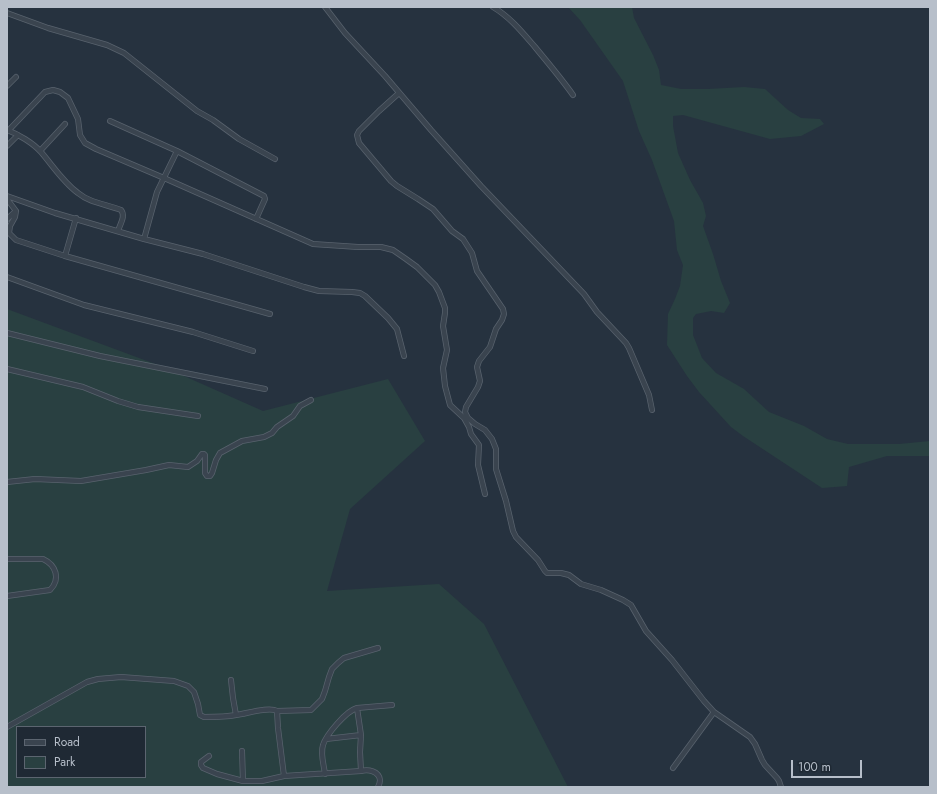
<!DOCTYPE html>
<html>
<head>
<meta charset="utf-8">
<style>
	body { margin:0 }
	#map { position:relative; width:937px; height:794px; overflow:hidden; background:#26323f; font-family:Jost,sans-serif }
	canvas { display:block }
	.frame { position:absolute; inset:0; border:8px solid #b7bfca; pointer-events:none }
	.legend { position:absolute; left:16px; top:726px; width:130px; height:52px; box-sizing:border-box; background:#1f2934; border:1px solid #5c6570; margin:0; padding:5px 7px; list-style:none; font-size:12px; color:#b7bfca }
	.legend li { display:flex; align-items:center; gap:8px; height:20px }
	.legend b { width:20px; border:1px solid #5c6570 }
	.scale { position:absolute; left:791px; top:760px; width:71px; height:18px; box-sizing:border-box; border:2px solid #b7bfca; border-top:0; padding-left:5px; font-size:12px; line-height:14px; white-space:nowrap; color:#b7bfca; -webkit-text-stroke:3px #1f2934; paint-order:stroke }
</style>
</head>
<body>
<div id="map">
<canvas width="937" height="794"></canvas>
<div class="frame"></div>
<ul class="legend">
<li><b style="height:5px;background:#3a444f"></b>Road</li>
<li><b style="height:11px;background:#294041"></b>Park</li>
</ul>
<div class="scale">100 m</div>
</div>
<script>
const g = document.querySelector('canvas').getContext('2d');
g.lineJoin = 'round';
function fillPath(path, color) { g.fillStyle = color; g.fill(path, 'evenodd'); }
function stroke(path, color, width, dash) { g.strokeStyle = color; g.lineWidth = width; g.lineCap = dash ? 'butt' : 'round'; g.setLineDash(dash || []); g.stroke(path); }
fillPath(new Path2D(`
	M568,7h64l2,11 19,37 6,15 2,15 20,4h27l36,-2 21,2 23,21 13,8 19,1 4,5 -23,12 -31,3 -87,-24 -10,1v10l5,27 12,27 13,23 3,13 -3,10 10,28 8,27 9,22 -6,10 -13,-2 -15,3 -3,4v17l9,23 14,15 28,16 25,23 35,14 23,13 21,5h51l31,-3v15h-43l-38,11 -2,19 -25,2 -79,-52 -12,-9 -32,-35 -12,-16 -20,-31 1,-31 7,-15 5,-13 3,-21 -6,-15 -3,-29 -22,-61 -13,-29 -16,-50 -43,-61z
	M7,309l159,59 97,43 125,-32 37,62 -75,68 -23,82 112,-7 45,40 84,163h-561zM17,727h128v50h-128z`), '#294041');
const street = new Path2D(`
	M325,7l20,26 40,43 46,54 50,56 103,108 13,18 29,31 3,5 20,47 3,15
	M493,7c17,10 29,25 42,40 13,16 26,31 38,48
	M7,13l41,15 59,17 17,8 73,58 16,9 26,19 36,20
	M7,86l9,-9
	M399,93l-20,18 -20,20 -2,4 2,8 32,38 6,5 21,13 15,10 19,22 11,8 9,14 5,18 26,38 1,5 -2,6 -6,9 -6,18 -11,14 -2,6 3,14 -2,6 -12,20 -1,5 3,6 7,6 10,6 7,9 4,10v20l10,32 7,30 3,6 22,23 7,11 2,2h14l8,2 12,9 20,6 22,10 8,5 15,26 26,29 32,41 10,11 36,25 5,7 7,16 3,5 12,13 2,3 2,6
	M110,121l67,30 87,45 1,3 -9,20
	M7,130c11,4 26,13 34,22 12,14 22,30 37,41 12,10 28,11 43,17 5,6 -1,14 -3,21
	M8,131l37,-39 8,-2 7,2 8,6 10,21 2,16 5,8 11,6 68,29 149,66 45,3h23l12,3 13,9 11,8 18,18 4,7 6,16v5l-2,13 4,24 -4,18 2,18 5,19 14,13 5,9 2,7 8,11 -1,20 7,29
	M7,146l11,-11
	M40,151l25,-27
	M7,196l48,17 89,26 59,15 101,33 15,4 33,1 8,1 5,3 23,22 9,11 7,27
	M7,199l9,12 -1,6 -5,9 -1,7 7,7 49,16 205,58
	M7,219l9,-8
	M144,239l13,-47 20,-41
	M65,256l11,-38
	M7,277l77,28 109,27 60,19
	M7,333l93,23 165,33
	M7,369l76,18 35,14 20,6 60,9
	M7,482l28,-3 46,2 65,-11 23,-5 19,2 9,-6 5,-7h2l1,1v18l2,3h3l2,-3 4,-13 4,-7 22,-12 22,-4 8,-4 5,-6 16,-11 7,-10 11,-6
	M7,559h36c13,6 18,20 7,31l-43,6
	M231,680l2,18 3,17
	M357,708l35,-3
	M277,711l34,-1 11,-11 3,-8 4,-14 3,-8 6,-6 6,-5 34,-10
	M7,727l80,-45 11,-3 23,-2 53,4 14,5 6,6 4,12 2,11 4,2c10,0 22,0 32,-2 10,-1 33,-9 41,-4l1,17 6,48
	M326,739l35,-4
	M242,751l1,30
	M209,756l-8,6v3l2,3 14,6 26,7h19l22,-5 77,-5c7,-2 18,0 19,9 0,2 -1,5 -2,7
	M673,768l41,-56
	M325,774c-1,-9 -5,-20 -2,-29 3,-10 23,-34 34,-37l4,27 -1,17 1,19`);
stroke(street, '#58626d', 6);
stroke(street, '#3a444f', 4.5);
</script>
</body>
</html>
